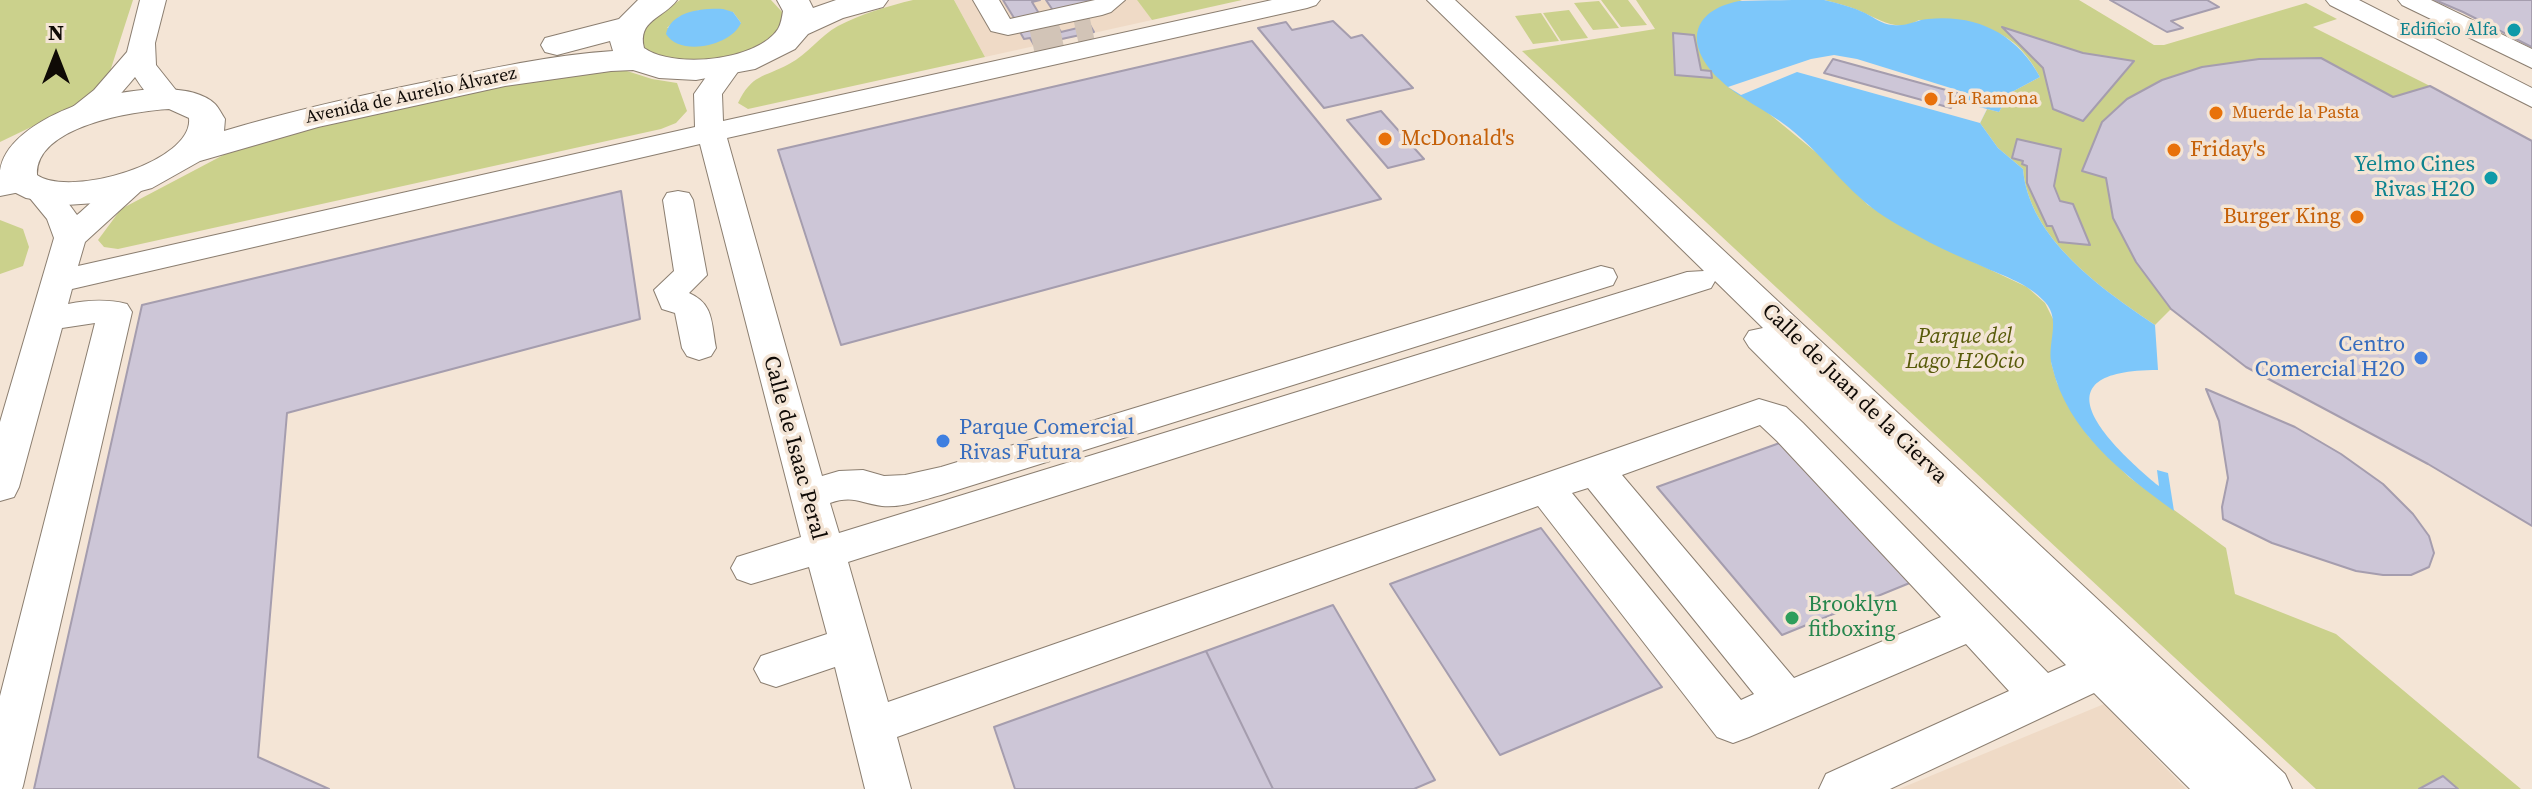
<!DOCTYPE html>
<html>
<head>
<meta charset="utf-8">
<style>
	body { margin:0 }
	#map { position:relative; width:2532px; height:789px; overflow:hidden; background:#f4e5d6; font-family:"Source Serif 4",serif }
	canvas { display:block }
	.north { position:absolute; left:16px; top:16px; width:80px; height:80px; -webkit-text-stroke:6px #f4e5d6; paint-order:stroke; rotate:0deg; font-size:22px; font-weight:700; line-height:32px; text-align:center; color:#0f0a06 }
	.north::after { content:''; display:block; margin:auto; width:28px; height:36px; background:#0f0a06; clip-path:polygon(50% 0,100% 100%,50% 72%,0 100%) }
</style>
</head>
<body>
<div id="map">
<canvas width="2532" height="789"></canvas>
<div class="north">N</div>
</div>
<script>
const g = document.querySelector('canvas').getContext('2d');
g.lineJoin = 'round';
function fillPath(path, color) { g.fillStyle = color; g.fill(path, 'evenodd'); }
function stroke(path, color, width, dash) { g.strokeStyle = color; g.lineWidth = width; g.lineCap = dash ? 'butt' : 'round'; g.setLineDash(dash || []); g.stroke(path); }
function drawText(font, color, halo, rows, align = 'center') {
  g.font = font + ' "Source Serif 4",serif'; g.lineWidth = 7; g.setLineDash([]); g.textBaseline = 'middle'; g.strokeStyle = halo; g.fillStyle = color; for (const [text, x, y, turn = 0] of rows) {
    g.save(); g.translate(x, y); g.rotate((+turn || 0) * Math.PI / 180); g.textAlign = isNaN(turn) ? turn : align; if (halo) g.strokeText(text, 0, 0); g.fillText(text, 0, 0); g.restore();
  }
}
fillPath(new Path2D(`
	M954,0h183l15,20 -167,37z
	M2104,704l82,85h-287z`), '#efdac6');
fillPath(new Path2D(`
	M0,0h133l-27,84 -31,22 -75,36z
	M680,0h91l13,14c-7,39 -54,44 -87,46 -10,0 -22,2 -32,0 -11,-2 -18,-8 -26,-16l3,-19zM700,10l33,2 8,11 -74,5 12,-11z
	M913,0h41l31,57 -237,52 -10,-6c14,-29 25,-25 51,-39 19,-10 31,-28 49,-38 23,-12 50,-20 75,-26z
	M1137,0h105l-90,20z
	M1601,0h27l19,25 -26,2z
	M1636,0h106l-31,14 56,98 56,46 45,47 59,35 100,47 18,16 9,18 -3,41 6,21 32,54 40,40 97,71 9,46 101,40 185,155h-205l-794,-738 133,-22z
	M1824,0h255l75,45h10l142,-42 31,16 -24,8 117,59 -37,11 -72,-39 -62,1 -57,8 -100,55 -20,49 24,7 7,40 23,44 35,47 -16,16c-53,-36 -126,-86 -132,-156l-25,-21 -18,-25 7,-14 12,3 11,-19 30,-16c-29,-56 -65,-51 -121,-57 -22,13 -38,0 -59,-9 -12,-5 -24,-8 -36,-11z
	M1599,1l20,27 -26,2 -19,-27z
	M1569,10l19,28 -27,3 -18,-28z
	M1541,13l18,28 -26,3 -18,-28z
	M606,70l21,1 25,8 25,4 10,28 -11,12 -15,6 -543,120 -14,-2 -6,-7 23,-31 110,-58 93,-28 156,-34z
	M0,220l23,9 6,18 -6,19 -23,8z`), '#cbd18c');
fillPath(new Path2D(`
	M1824,0c14,3 28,7 41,13 10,5 16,11 28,12 14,2 22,-5 35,-6 49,-5 89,15 112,58l-30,16 -11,19 -12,-3 -7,14 18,25 25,21c6,70 79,120 132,156l3,45c-124,0 -52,72 1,116l-2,-16 11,3 6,38c-51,-37 -107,-80 -122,-145 -6,-22 10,-45 -7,-64 -18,-20 -45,-27 -68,-38 -32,-13 -63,-29 -92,-47 -38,-24 -62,-63 -97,-90 -22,-17 -50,-29 -70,-49 -33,-33 -28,-67 21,-77 26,-1 58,-1 85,-1z
	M723,9l10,3 8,11c-10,23 -61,34 -75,11 5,-23 37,-26 57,-25z`), '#7dc7fa');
fillPath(new Path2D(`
	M1834,55l23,4 113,35 -3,10 20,5 -7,14 -183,-51 -56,23 -13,-8 83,-28z`), '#f4e5d6');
const building = new Path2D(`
	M1003,0h37l-8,2 11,18 -24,6z
	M1046,0h53l-45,12z
	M2110,0h97l12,7 -48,14 12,7 -16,4z
	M2435,0h97v47l-69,-35z
	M1333,21l18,17 11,-3 51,53 -89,20 -66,-80 28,-6 6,8z
	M1056,24l5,8 29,-7 4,7 -60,13 -4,-7 -6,1 -4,-7z
	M2002,27l81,26 51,8 -51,60 -30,-12 -10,-41z
	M1673,33l21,2 7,35 10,1 1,7 -37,-3z
	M1252,41l129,158 -540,146 -63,-195z
	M2321,58l72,39 37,-11 102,55v385l-104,-62 -182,-97 -75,-58 -35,-47 -23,-44 -7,-40 -24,-7 20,-49 25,-23 35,-19 40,-13 57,-8z
	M1833,59l124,34 -6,15 -127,-35z
	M1381,111l43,48 -36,9 -41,-48z
	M2017,139l44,10 -7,37 6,15 13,3 17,41 -31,-3 -7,-16h-5l-20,-43v-17l-5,-2 1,-3 -11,-3z
	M621,191l19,128 -353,94 -29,344 71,32h-295l108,-484z
	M2206,389l89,38 46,27 42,30 30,30 16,22 5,17 -5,14 -18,8h-28l-27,-4 -84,-28 -49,-24 -1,-12 6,-29 -9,-57z
	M1788,440l134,138 -140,57 -125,-148z
	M1541,528l121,159 -162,68 -110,-171z
	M1333,605l102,175 -21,9h-141l-67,-138z
	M1206,651l67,138h-258l-21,-62z
	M2443,776l15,13h-39z`);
fillPath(building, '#cdc6d7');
stroke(building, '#a59dae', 2);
stroke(new Path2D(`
	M1032,41l60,-13`), '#d2c4b7', 30, [30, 15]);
const minor = new Path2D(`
	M140,0h26l-11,43 1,22 27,34 -4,6c-22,5 -33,-11 -44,-28 -18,21 -46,58 -76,50l-4,-6 39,-31 33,-38z
	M973,0h26l11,19 85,-19h30l-14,12 -9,3 -94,20 -17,-4z
	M1272,0h48l-4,5 -9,3 -580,130 95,338 17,-5 24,-1 21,6 21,-1 36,-8 660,-201 12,3 4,8 -4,8 -672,210c-19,5 -40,13 -59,11 -22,-3 -29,-11 -52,-3l9,30 848,-261 17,-1 -277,-271h28l830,774 7,15h-102l-96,-96 -204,96h-71l7,-15 183,-83 -43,-47 -217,93 -16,6 -16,-6 -179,-231 -641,231 14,52h-46l-30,-122 -59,20 -15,-5 -7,-13 7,-13 66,-22 -18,-67 -58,17 -14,-5 -6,-11 6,-11 64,-20 -101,-393 -628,145 -4,15c20,-4 39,-5 59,0l5,8 -109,474 -1,3h-22v-93l95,-373 -33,5 -43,159 -5,10 -14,4v-79l54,-184 -7,-19 -23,-28 4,-7c23,-5 37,14 49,31 20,-16 45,-48 72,-41l4,6 -68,62 -7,24 617,-139 -1,-33 24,-34 10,-2 10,2 4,6 -20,28 1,27zM1715,281l48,47 -14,3 -5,8 5,8 317,318 -18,8 -245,-250 -17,-16 -27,-8 -871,303 -40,-140 863,-274zM1760,425l17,16 164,176 -147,61 -172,-203zM1588,488l166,206 -13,6 -169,-207z
	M2326,0h33l173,88v19l-202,-102z
	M2398,0h33l101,49v19l-130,-63z
	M678,191l11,2 4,7 14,75 -18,18c25,11 22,29 27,55l-5,8 -12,4 -12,-4 -5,-8 -7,-35 -13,-4 -8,-19 20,-19 -11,-71 4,-7z`);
const major = new Path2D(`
	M638,0h39c-13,18 -40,20 -33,48 30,21 113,13 134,-19 3,-5 4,-12 5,-18l-6,-11h32l4,8 23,-8h52l-5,7 -40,11 -35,16 -13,15 -40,20 -59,11 -37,-2 -26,-8 -22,1 -106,15 -187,41 -118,34 -48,27 -56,15 -30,2 -40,-7 -16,-8 -10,-15c0,-65 173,-111 215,-71 4,4 7,11 10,15l-1,12c66,-20 134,-35 202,-49 62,-13 124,-27 187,-31l-3,-10 -53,14 -12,-3 -4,-7 4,-7 74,-19zM169,109l20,9c5,44 -119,80 -152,57 -2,-49 97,-64 132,-66z`);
const highway = new Path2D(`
	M22,170l13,3 6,8 -6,8 -35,7v-22z`);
stroke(minor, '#8b7e70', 2);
stroke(major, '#8b7e70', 2);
stroke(highway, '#8b7e70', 2);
fillPath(minor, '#fff');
fillPath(major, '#fff');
fillPath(highway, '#fff');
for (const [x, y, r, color] of [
	[2514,30,8,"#0f9aa8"],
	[1931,99,8,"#e8710a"],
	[2216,113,8,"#e8710a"],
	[1385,139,8,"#e8710a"],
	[2174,150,8,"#e8710a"],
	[2491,178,8,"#0f9aa8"],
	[2357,217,8,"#e8710a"],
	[2421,358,8,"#3f7fe0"],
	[943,441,8,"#3f7fe0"],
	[1792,618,8,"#2e9e5b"]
]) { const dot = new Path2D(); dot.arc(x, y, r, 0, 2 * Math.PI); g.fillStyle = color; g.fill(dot); stroke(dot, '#f4e5d6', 3); }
drawText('18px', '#0d838f', '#f4e5d6', [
	["Edificio Alfa",2498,30]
], 'right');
drawText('18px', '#0f0a06', '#f4e5d6', [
	["Avenida de Aurelio Álvarez",411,96,-12]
]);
drawText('18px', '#c56008', '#f4e5d6', [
	["La Ramona",1947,99],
	["Muerde la Pasta",2232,113]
], 'left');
drawText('22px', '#c56008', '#f4e5d6', [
	["McDonald's",1401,139],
	["Friday's",2190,150],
	["Burger King",2341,217,"right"]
], 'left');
drawText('22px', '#0d838f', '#f4e5d6', [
	["Yelmo Cines",2475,165],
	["Rivas H2O",2475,190]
], 'right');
drawText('italic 22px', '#575a09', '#f4e5d6', [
	["Parque del",1965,337],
	["Lago H2Ocio",1965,362]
]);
drawText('22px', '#366cbe', '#f4e5d6', [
	["Centro",2405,345],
	["Comercial H2O",2405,370],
	["Parque Comercial",959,428,"left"],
	["Rivas Futura",959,453,"left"]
], 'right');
drawText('22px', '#0f0a06', '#f4e5d6', [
	["Calle de Juan de la Cierva",1854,394,44],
	["Calle de Isaac Peral",794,448,75]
]);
drawText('22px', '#27864d', '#f4e5d6', [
	["Brooklyn",1808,605],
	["fitboxing",1808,630]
], 'left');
</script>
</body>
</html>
